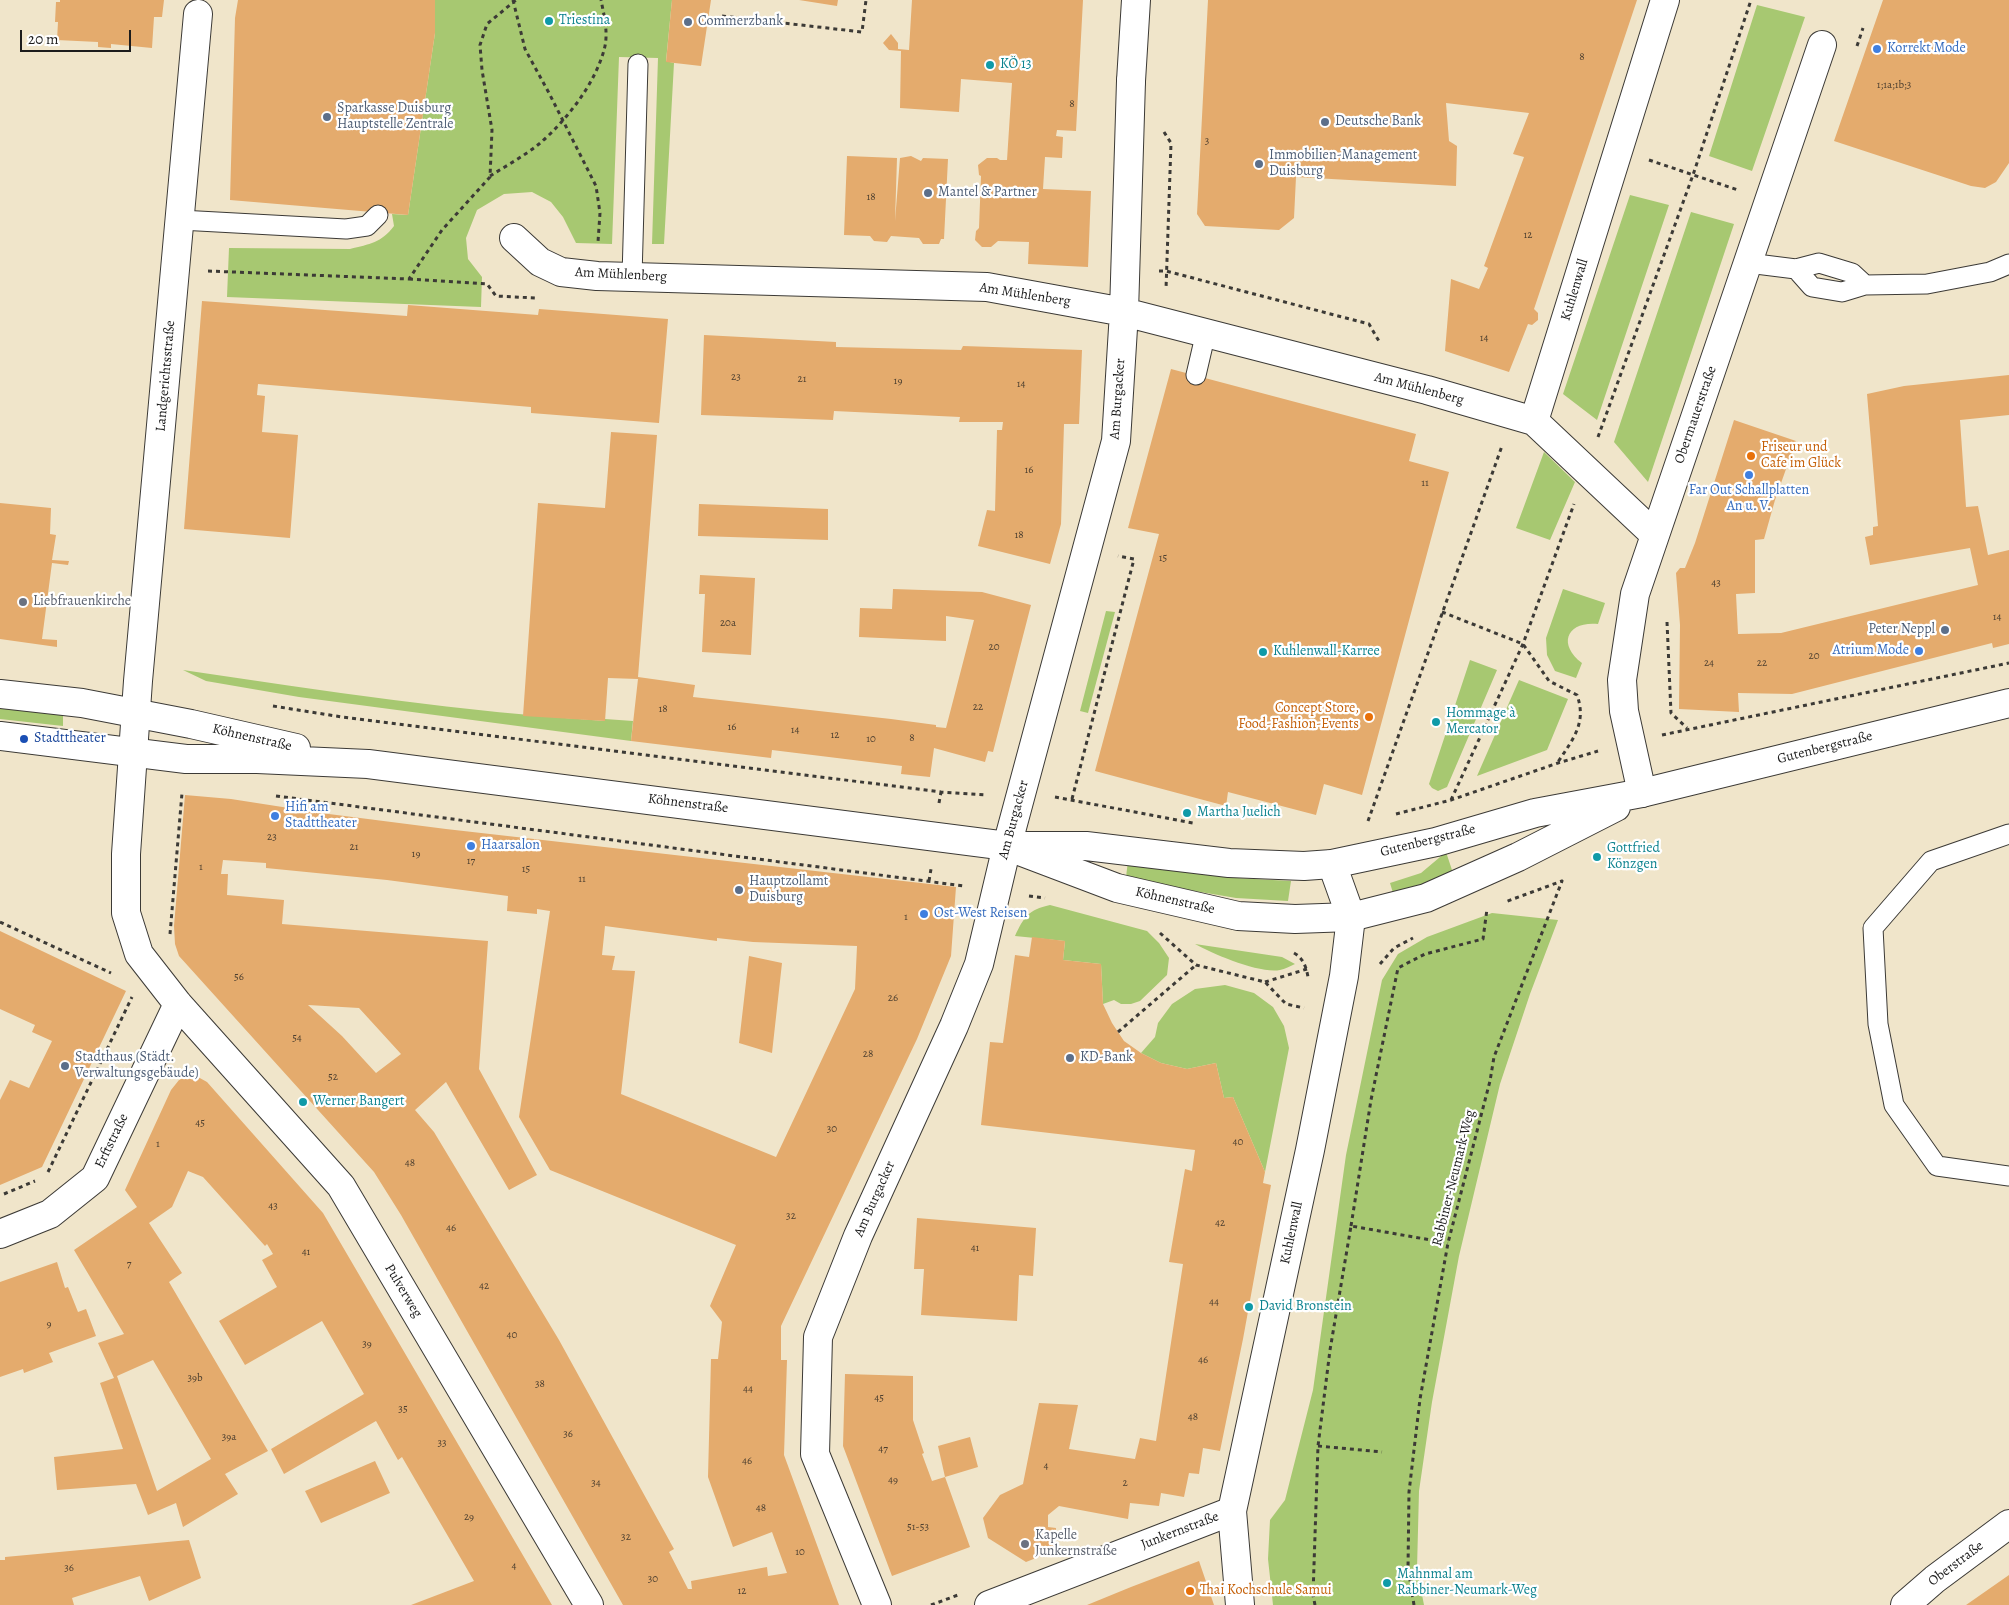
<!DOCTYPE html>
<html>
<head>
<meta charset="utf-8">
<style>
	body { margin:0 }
	#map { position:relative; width:2009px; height:1605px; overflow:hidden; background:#f0e5ca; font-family:Alegreya,serif }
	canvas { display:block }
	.scale { position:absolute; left:20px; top:30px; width:111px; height:22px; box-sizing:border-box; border:2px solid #1c1c1c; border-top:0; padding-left:6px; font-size:15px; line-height:18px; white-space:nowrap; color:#1c1c1c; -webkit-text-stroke:4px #fff; paint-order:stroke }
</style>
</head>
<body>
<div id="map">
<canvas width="2009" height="1605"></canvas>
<div class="scale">20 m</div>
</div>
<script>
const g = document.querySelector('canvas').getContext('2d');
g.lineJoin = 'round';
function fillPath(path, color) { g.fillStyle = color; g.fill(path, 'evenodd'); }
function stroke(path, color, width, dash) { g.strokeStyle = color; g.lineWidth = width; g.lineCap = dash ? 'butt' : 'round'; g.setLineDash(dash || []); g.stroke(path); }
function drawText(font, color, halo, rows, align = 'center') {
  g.font = font + ' Alegreya,serif'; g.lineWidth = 4.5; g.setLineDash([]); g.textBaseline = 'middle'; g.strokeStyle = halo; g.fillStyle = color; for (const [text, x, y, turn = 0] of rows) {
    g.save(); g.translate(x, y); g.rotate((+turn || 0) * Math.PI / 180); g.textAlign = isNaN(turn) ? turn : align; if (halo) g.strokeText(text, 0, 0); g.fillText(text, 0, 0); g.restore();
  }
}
fillPath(new Path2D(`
	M435,0h237l-6,61 8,2 -10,181h-12l6,-186 -39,-1 -7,187 -36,-1 -13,-26 -12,-15 -19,-10 -28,2 -27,16 -11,28 2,21 14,18 -1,30 -254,-10 2,-49 121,1c20,-5 31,-6 44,-23l-2,-12 16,1 27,-182z
	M1757,5l48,12 -53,154 -43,-15z
	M1630,195l39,10 -72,215 -34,-26z
	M1691,212l43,12 -86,258 -34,-40z
	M1544,452l31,30 -25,58 -34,-12z
	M1563,589l42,14 -7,21c-31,-3 -41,20 -16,39l-6,15 -21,-7 -8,-16 -1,-17z
	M1106,611l9,1 -27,101 -8,-2z
	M1470,660l27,10 -50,117 -9,4 -6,-3 -3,-4z
	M183,670c140,21 281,42 422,51v-2l28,2 -2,20 -332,-44 -93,-16z
	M1519,680l49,19 -21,51 -70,26z
	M0,707l63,7v12l-63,-7z
	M1446,852l7,21 -29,12 -31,8 -3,-10 31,-10z
	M1128,861l108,17 55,3 -3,20 -52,-3 -71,-12 -39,-9z
	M1050,905l97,26 12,12 10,15 -2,17 -27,26 -9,3h-10l-7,-4 -11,4 -2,-40 -38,-4 2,-19 -50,-5c9,-19 13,-26 35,-31z
	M1492,913l66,7 -28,74 -30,90 -41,172 -27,146 -13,89 -2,78 7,36h-151l-5,-46 2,-39 15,-20 28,-110 33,-235 36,-175 16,-26 29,-17z
	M1195,944l87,13 13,7c-5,2 -10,5 -15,6 -20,4 -67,-16 -85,-26z
	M1225,985l29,8 19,14 11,19 5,22 -24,124 -32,-75 -9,1 -8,-35 -29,6 -26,-6 -20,-10 14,-16 3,-14 14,-19 23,-15z`), '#a7c871');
fillPath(new Path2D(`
	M60,0h104l-2,17h-8l-2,31 -41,-4v4l-13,-1v-5l-41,-2 1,-18h-3l1,-20h4z
	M238,0h197v33l-27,182 -178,-15 5,-182z
	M672,0h39l-10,66 -35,-4z
	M799,0h39l-1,6z
	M912,0h171l-7,131 -19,-1 -1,6 7,1 -1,21 -17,-1 -2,32 48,2 -3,76 -60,-3 1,-22 -31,-1 -7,6h-9l-7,-7 1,-9 3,-3 2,-52 -2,-1 -1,-10 9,-7h10l3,2h7l5,-77 -51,-4 -2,33 -59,-4 1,-57 -12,-1 -6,-7 8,-9 7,9v6l11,1z
	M1208,0h429l-103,309 4,4v7l-6,5 -4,-1 -19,48 -64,-21 6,-72 28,10 9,-21 -4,-2 40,-109 -11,-3 16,-41 -83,-10 3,38 8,5 -1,40 -160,-9 -2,41 -15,12 -74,-4 -8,-12z
	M1883,0h126v163l-13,19 -11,6 -14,-2 -137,-45z
	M847,156l50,2 -2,63 5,-63 11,-2 10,5 2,-3 25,1 -4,80h-3l-2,5h-16l-4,-6 -28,-2 -4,6 -13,-1 -4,-5 -26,-1z
	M202,301l205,15 1,-11 130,10 1,-6 129,10 -9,104 -128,-10v-6l-273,-23 -1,11 8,1 -3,36 36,3 -8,103 -106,-9z
	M704,335l132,7v5l125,3 2,-4 119,4 -3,74h-15l-3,100 -11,40 -72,-18 9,-36 8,1 2,-81h5l1,-8h-44l1,-5 -126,-6 -1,9 -132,-5z
	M1171,369l245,65 -7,27 40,11 -87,323 -38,-11 -8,31 -88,-23 -2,14 -131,-35 64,-237 -31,-6z
	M2009,375v40l-49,5 6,87 12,-1 10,49 21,-5v94l-16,4 -1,-5 -200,51 -54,-1 1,19 -60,-3 1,-84 -4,-52 4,-5h5l10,-25 39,-123 62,21 -21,59 -11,39 -9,1v53l-19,1 2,40 43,-1 197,-48 -8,-37 -100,17 -5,-28 8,-2v-8l5,-1 -11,-132 37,-8z
	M611,432l46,3 -19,242 57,8 -2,12 198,22 45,6v2l10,1 28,-108 -28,-4v25l-87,-4 1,-29 32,1 1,-20 89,3 49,13 -38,147 -5,-1 -3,11 -51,-14 -4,29 -29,-3 1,-8 -130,-16 -1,8 -140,-17 7,-62 -30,-1 -3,43 -82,-5 15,-213 67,5z
	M0,503l51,5 -1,26 6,1 -4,25 17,1 -1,4 -16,-2 -10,76 15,1v7l-57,-8z
	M699,504l129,5v31l-130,-4z
	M700,575l55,3 -4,77 -49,-3 3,-58h-6z
	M185,795l46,4 90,14 125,16 510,58 -5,69 -34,83 -136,287v34h6l-3,95 55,150h-216l-222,-390 -27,-43 -195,-216 -4,-12 -1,-18zM223,860l43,3v5l121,12 121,16 -1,15 30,3v-5l13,2 -31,206 31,53 186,75 -26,61 12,16 -4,37h-7l-3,118 25,70 39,-15 15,41 -19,3 -1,-9 -76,14 1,8h-4l-19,-37 5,-3 -115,-209 -125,-208 -19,-22 31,-28 63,108 28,-15 -58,-106 9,-128 -206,-17 2,-24 -57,-5 1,-21h-7zM605,926l112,15v-3l36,4 104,4 -2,43 -79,168 -155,-63 14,-123 -23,-1 3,-14 -13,-1zM308,1005l51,3 42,46 -25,19 -34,-37z
	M0,931l126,60 -84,176 -42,18v-85l10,-20 19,8 23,-47 -20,-9 3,-7 -35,-16z
	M1032,937l33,4 -2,19 38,4 2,40 9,19 12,18 17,12 20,10 26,6 29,-6 8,35 9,-1 32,75 -2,11 8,2 -28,154 -23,112 -17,-3 -4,26 -10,-1 -5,24 -23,-4 -2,13 -29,-3 -2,16 -69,-13 -11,9v12l8,1 -2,23 -28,11 -38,-24 -5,-20 17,-23 23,-11 16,-81 39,2 -9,44 66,10 5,-21 16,3 27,-177 -14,-2 16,-93 7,2 3,-21 -214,-25 9,-83 13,1 12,-88 14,2z
	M749,956l33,7 -10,90 -33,-10z
	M185,1077h13l9,5 116,131 229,392h-141l63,-24 -72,-124 -4,3 -22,-39 -92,53 -13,-25 93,-55 -42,-73 -77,44 -26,-44 58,-34 -15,-27 11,-6 -6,-10 -2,2 -62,-69 -15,-6 -16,36 -23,16 33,50 -13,9 99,169 -43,23 13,20 -55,33 -7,-24 -28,12 -12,-31 -79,6 -3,-33 69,-8 -23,-66 14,-5 -16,-35 26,-9 -50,-84 63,-43 -12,-17 46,-100 8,-10zM153,1360l58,99 -54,32 -40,-115z
	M917,1218l119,10 -3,48 -14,-1 -2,46 -96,-6 3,-46h-10z
	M57,1262l8,26 3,-1 10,25 8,-3 10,27 -47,17 4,9 -29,11 -1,-4 -23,8v-95z
	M845,1374l68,2v44l11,33 -2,1 10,27 13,-4 25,70 -78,29 -49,-130z
	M970,1437l8,30 -33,10 -7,-31z
	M375,1461l15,32 -69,30 -16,-32z
	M189,1540l12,38 -52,23 -9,-25 -68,22 2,7h-74v-45h5v-3z
	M1199,1561l15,44h-127l44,-18z
	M2009,1575v30h-43z`), '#e4ab6d');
const service = new Path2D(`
	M180,220l166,9 21,-3 11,-11
	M1748,263l48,6 23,-6 33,10 13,12
	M1796,269l16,18 30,5 23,-7 62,-1 63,-12 19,-8
	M632,277l6,-213
	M1196,375l10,-43
	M2009,834l-78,27 -58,67 5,96 16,81 43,61 72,10`);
const pedestrian = new Path2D(`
	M1131,81l5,-81`);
const minor = new Path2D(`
	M198,14l-60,667 -12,173v59l13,41 39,50 163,182 248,419
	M514,238l26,24 21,10 36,4 390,11 137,25 303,78 107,31 121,114
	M1534,421l131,-421
	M1642,793l-18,-82 -2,-31 13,-86 187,-549
	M0,1234l50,-20 45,-36 83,-174
	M877,1605l-62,-151 3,-117 40,-101 96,-210 25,-62 28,-118 109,-405 8,-129 7,-231
	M989,1605l243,-94
	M1240,1605l-8,-94 78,-361 34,-174 7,-59 -19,-53`);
const secondary = new Path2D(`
	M0,694l82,9 109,21 105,24
	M0,736l186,23h71l111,5 639,82h79l143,17 75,3 28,-2 104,-22 99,-29 107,-20 367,-90
	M1022,852l95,36 121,28 57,3 56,-2 75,-19 92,-41 98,-50
	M1905,1605l30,-26 74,-55`);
stroke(service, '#3c3a36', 21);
stroke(pedestrian, '#3c3a36', 30);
stroke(minor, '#3c3a36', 30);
stroke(secondary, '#3c3a36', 30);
stroke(new Path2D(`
	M513,0l12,49 24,44 47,93 4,27 -2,29
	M722,16l140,16 4,-32
	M1857,46l6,-18
	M1164,132l7,11 -5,146
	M1649,160l89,30
	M490,176c16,-10 34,-20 49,-32 27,-23 58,-62 66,-98 3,-15 -1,-31 -4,-46
	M208,271l201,8 33,-49 48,-53 2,-47 -10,-60 -2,-25 7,-21 29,-24
	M1159,271h7l203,53 11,19
	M409,279l78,5 9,12 39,2
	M1598,437l95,-262 58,-175
	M1442,612l81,32 26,37 28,14c10,28 -4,44 -19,67
	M1667,622l4,91 16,15
	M273,706l69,11 599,75 45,3
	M1662,735l347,-72
	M276,796l688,90
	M1055,797l138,26
	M1072,799l62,-240 -16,-3
	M1451,800l72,-156 51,-140
	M939,803l2,-11
	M1396,814l55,-14 107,-37 40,-12
	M1368,821l134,-375
	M929,881l2,-12
	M1029,896l16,2
	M0,922l111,51
	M1160,933l36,32 69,17 21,22 18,4
	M170,934l12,-141
	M1294,953c9,5 12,13 14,24
	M1380,964l14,-16 19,-10
	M1265,982l42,-13
	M1118,1032l78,-67
	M48,1172l84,-175
	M4,1194l31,-13
	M1351,1226l20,-126 27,-132 27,-14 58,-15 4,-30
	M1318,1446l64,6
	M931,1605l27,-10
	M1315,1605l-2,-10 5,-149 12,-96 21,-124 97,17
	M1414,1605l-6,-36 1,-77 11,-93 28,-156 42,-162 4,-24 68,-176 -57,21`), '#3c3a36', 3, [4, 4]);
stroke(service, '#fff', 19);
stroke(pedestrian, '#fff', 28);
stroke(minor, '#fff', 28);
stroke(secondary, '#fff', 28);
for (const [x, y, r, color] of [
	[549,21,5,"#0f9aa8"],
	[688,22,5,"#5c6f8a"],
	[1877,49,5,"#3f7fe0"],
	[990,65,5,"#0f9aa8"],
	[327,117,5,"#5c6f8a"],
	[1325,122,5,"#5c6f8a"],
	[1259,164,5,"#5c6f8a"],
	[928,193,5,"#5c6f8a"],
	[1751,456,5,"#e8710a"],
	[1749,475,5,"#3f7fe0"],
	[23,602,5,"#6b7280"],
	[1945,630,5,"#5c6f8a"],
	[1919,651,5,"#3f7fe0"],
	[1263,652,5,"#0f9aa8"],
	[1369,717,5,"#e8710a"],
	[1436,722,5,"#0f9aa8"],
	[24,739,5,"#1a4fb4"],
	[1187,813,5,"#0f9aa8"],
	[275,816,5,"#3f7fe0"],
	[471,846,5,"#3f7fe0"],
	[1597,857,5,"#0f9aa8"],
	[739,890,5,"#5c6f8a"],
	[924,914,5,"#3f7fe0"],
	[1070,1058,5,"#5c6f8a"],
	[65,1066,5,"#5c6f8a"],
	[303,1102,5,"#0f9aa8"],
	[1249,1307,5,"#0f9aa8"],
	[1025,1544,5,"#6b7280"],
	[1387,1583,5,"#0f9aa8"],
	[1190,1591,5,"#e8710a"]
]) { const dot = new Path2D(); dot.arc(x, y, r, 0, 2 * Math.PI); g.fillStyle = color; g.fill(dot); stroke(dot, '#fff', 2); }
drawText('11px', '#4e4030', null, [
	["8",1582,57],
	["1;1a;1b;3",1894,85],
	["8",1072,104],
	["3",1207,141],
	["18",871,197],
	["12",1528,235],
	["14",1484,338],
	["23",736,377],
	["21",802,379],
	["19",898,381],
	["14",1021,384],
	["16",1029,470],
	["11",1425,483],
	["18",1019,535],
	["15",1163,558],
	["43",1716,583],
	["14",1997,617],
	["20a",728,623],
	["20",994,647],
	["20",1814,656],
	["24",1709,663],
	["22",1762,663],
	["22",978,707],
	["18",663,709],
	["16",732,727],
	["14",795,730],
	["12",835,735],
	["8",912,738],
	["10",871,739],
	["23",272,837],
	["21",354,847],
	["19",416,854],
	["17",471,861],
	["1",201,867],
	["15",526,869],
	["11",582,879],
	["1",906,917],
	["56",239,977],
	["26",893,998],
	["54",297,1038],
	["28",868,1054],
	["52",333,1077],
	["45",200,1123],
	["30",832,1129],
	["40",1238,1142],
	["1",158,1144],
	["48",410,1163],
	["43",273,1206],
	["32",791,1216],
	["42",1220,1223],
	["46",451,1228],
	["41",975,1248],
	["41",306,1252],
	["7",129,1264],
	["42",484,1286],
	["44",1214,1302],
	["9",49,1324],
	["40",512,1335],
	["39",367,1344],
	["46",1203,1360],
	["39b",195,1378],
	["38",540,1384],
	["44",748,1389],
	["45",879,1398],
	["35",403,1409],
	["48",1193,1417],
	["36",568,1434],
	["39a",229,1437],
	["33",442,1443],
	["47",883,1449],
	["46",747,1461],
	["4",1046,1466],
	["49",893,1480],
	["34",596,1483],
	["2",1125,1483],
	["48",761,1508],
	["29",469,1517],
	["51-53",918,1527],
	["32",626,1537],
	["10",800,1552],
	["4",514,1566],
	["36",69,1568],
	["30",653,1579],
	["12",742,1591]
]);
drawText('14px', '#0d838f', '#fff', [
	["Triestina",559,21],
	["KÖ 13",1000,65],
	["Kuhlenwall-Karree",1273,652],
	["Hommage à",1446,714],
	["Mercator",1446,730],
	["Martha Juelich",1197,813],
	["Gottfried",1607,849],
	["Könzgen",1607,865],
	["Werner Bangert",313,1102],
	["David Bronstein",1259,1307],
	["Mahnmal am",1397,1575],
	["Rabbiner-Neumark-Weg",1397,1591]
], 'left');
drawText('14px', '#4e5e75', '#fff', [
	["Commerzbank",698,22],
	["Sparkasse Duisburg",337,109],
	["Hauptstelle Zentrale",337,125],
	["Deutsche Bank",1335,122],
	["Immobilien-Management",1269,156],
	["Duisburg",1269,172],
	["Mantel & Partner",938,193],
	["Peter Neppl",1935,630,"right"],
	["Hauptzollamt",749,882],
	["Duisburg",749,898],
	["Stadthaus (Städt.",75,1058],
	["Verwaltungsgebäude)",75,1074],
	["KD-Bank",1080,1058]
], 'left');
drawText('14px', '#366cbe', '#fff', [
	["Korrekt Mode",1887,49],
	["Far Out Schallplatten",1749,491,"center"],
	["An u. V.",1749,507,"center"],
	["Atrium Mode",1909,651,"right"],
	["Hifi am",285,808],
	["Stadttheater",285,824],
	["Haarsalon",481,846],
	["Ost-West Reisen",934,914]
], 'left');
drawText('14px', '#1c1c1c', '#fff', [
	["Am Mühlenberg",621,275,3],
	["Kuhlenwall",1575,290,-73],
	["Am Mühlenberg",1025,295,9],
	["Landgerichtsstraße",166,376,-85],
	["Am Mühlenberg",1419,389,15],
	["Am Burgacker",1118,399,-86],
	["Obermauerstraße",1696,415,-71],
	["Köhnenstraße",252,738,13],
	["Gutenbergstraße",1825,748,-14],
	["Köhnenstraße",688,804,7],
	["Am Burgacker",1014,820,-75],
	["Gutenbergstraße",1428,841,-14],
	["Köhnenstraße",1175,901,13],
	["Erftstraße",112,1141,-64],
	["Rabbiner-Neumark-Weg",1454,1178,-76],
	["Am Burgacker",875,1199,-66],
	["Kuhlenwall",1292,1233,-78],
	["Pulverweg",403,1291,59],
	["Junkernstraße",1180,1531,-21],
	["Oberstraße",1956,1564,-37]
]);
drawText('14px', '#c56008', '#fff', [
	["Friseur und",1761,448],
	["Cafe im Glück",1761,464],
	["Concept Store,",1359,709,"right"],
	["Food-Fashion-Events",1359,725,"right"],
	["Thai Kochschule Samui",1200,1591]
], 'left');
drawText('14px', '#5b616d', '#fff', [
	["Liebfrauenkirche",33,602],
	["Kapelle",1035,1536],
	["Junkernstraße",1035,1552]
], 'left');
drawText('14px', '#164399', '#fff', [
	["Stadttheater",34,739]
], 'left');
</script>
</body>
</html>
